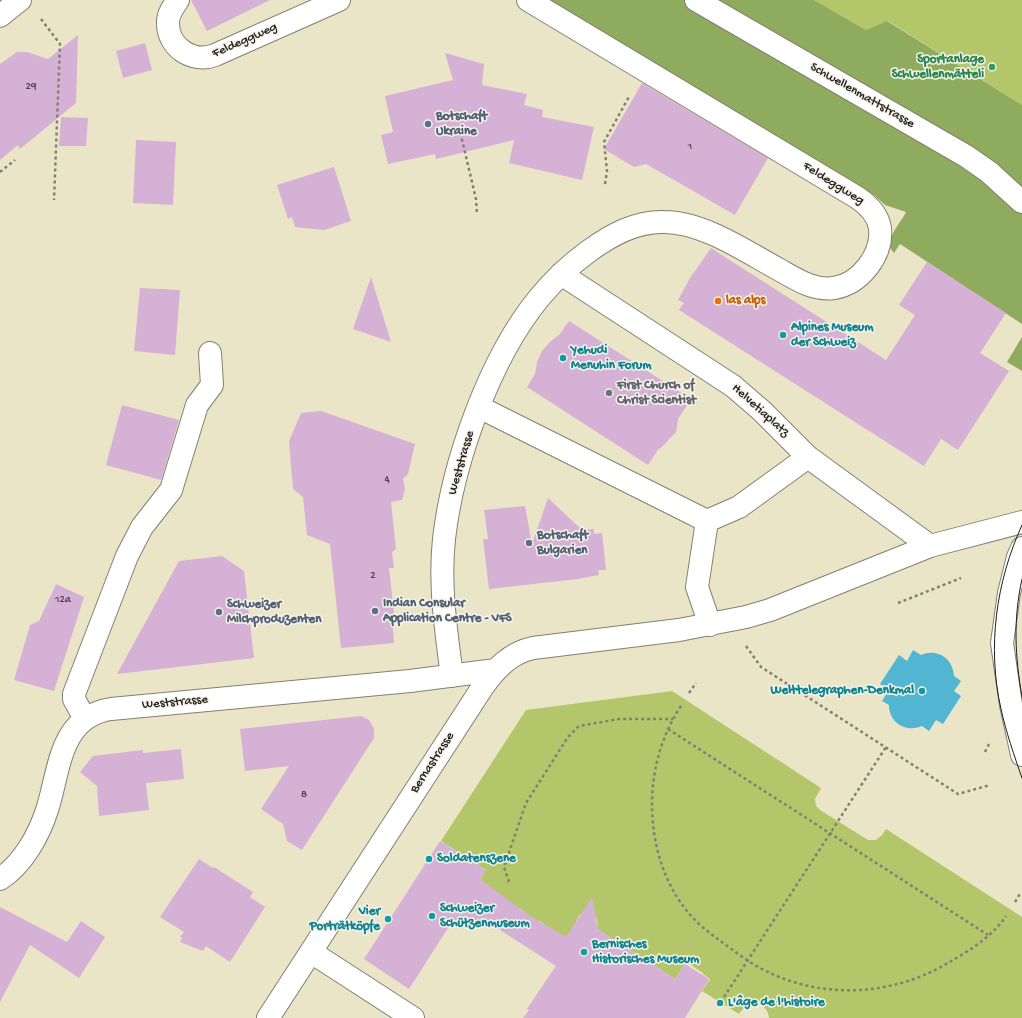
<!DOCTYPE html>
<html>
<head>
<meta charset="utf-8">
<style>
	body { margin:0 }
	canvas { display:block; background:#eae5c7 }
</style>
</head>
<body>
<canvas width="1022" height="1018"></canvas>
<script>
const g = document.querySelector('canvas').getContext('2d');
g.lineJoin = 'round';
function fillPath(path, color) { g.fillStyle = color; g.fill(path, 'evenodd'); }
function stroke(path, color, width, dash) { g.strokeStyle = color; g.lineWidth = width; g.lineCap = dash ? 'butt' : 'round'; g.setLineDash(dash || []); g.stroke(path); }
function drawText(font, color, halo, rows, align = 'center') {
  g.font = font + ' "Gochi Hand",sans-serif'; g.lineWidth = 3; g.setLineDash([]); g.textBaseline = 'middle'; g.strokeStyle = halo; g.fillStyle = color; for (const [text, x, y, turn = 0] of rows) {
    g.save(); g.translate(x, y); g.rotate((+turn || 0) * Math.PI / 180); g.textAlign = isNaN(turn) ? turn : align; if (halo) g.strokeText(text, 0, 0); g.fillText(text, 0, 0); g.restore();
  }
}
fillPath(new Path2D(`
	M814,0h208v105l-134,-84 -22,9z
	M672,691l149,97 -6,11 1,7 4,4 48,30h8l6,-5 4,-6 136,88v101h-253c-2,-18 -22,-18 -30,-4l-37,-23 8,-12 -7,-5v-1l-17,-11 -11,17 -79,-51 2,-3 -2,-8 -7,-4 -9,1 -4,7 1,8 -4,13 -31,-16 2,-2 -4,-3 -2,2 -16,-10 1,-3 -4,-2 -1,1 -39,-28 7,-11 -45,-29 85,-131z`), '#b4c66a');
fillPath(new Path2D(`
	M547,0h267l52,30 21,-9 135,84v219l-122,-80 -6,9c-12,-12 7,-30 12,-41l-21,-7 -11,-10z
	M1022,337v34l-15,-9z`), '#8fab5e');
fillPath(new Path2D(`
	M913,650l8,5c16,-7 32,3 33,21l7,5 -7,10 7,5 -18,28 -7,-4 -7,11 -7,-5c-16,7 -33,-3 -33,-21l-7,-4 7,-11 -9,-6 19,-29 8,6z`), '#52b5d1');
fillPath(new Path2D(`
	M191,0h79l-63,31z
	M78,35l-2,68 -56,46 -2,-4 -18,15v-96l17,-12h10l21,7z
	M145,43l7,27 -29,8 -7,-27z
	M445,53l39,11 -2,21 45,9 -3,11 19,5 -1,7 52,10 -12,53 -73,-17 5,-23 -78,19 -1,-5 -47,10 -7,-29 12,-3 -8,-36 68,-16z
	M642,83l126,75 -33,57 -89,-51 -12,3 -30,-18z
	M61,117l27,1 -2,28h-27z
	M136,140l40,2 -3,63 -40,-2z
	M334,167l17,54 -27,9 -29,-3 -3,-10 -4,2 -11,-34z
	M711,248l175,112 29,-45 -16,-10 28,-43 79,51 -26,40 29,18 -51,79 -17,-11 -17,27 -245,-156 5,-7 -6,-3 12,-22z
	M371,277l20,65 -38,-13z
	M140,288l40,2 -5,65 -41,-4z
	M569,321l122,78 -13,20 -2,13 -16,17 -1,-1 -11,17 -121,-78 8,-13 2,-12 5,-11 9,-10 9,-7z
	M122,405l57,15 -18,60 -55,-15z
	M321,411l94,33 -7,30 -5,5 2,10 -3,11 -11,2 5,47 -4,3 2,16h-5l5,46 -2,1 2,28 -53,5 -11,-104 -23,-9 -4,-38 -10,-8 -4,-48 12,-28z
	M548,498l34,32 12,-1v5l8,-1 4,37h-8l1,5 -21,4 -89,10 -6,-50h5l-4,-29 41,-4 7,38z
	M222,556l22,15 10,87 -137,16 62,-113z
	M56,584l28,13 -30,94 -40,-11 16,-55 9,-4z
	M361,716l8,4 5,9v9l-72,112 -15,-9 -4,-17 -22,-15 28,-43 -44,5 -5,-42z
	M181,749l3,30 -38,4 3,27 -50,6 -2,-30 -17,-14 13,-16 50,-6v3z
	M440,841l46,29 -6,9 50,37 36,21 26,-40 6,32 77,50 10,-15 24,15 -24,39h-162l6,-8 -2,-1 10,-15 19,-28 -73,-47 -35,9 -39,61 -45,-30z
	M199,859l14,9 1,-1 39,25 -3,5 15,10 -35,55 -24,-16 -3,5 -23,-9 2,-4 -2,-1 4,-5 -24,-15z
	M0,907l67,35 14,-21 24,16 -26,41 -49,-33 -30,57z`), '#d5b1d5');
const minor = new Path2D(`
	M178,0c-5,7 -10,14 -10,22 -1,25 25,42 47,33l124,-55
	M696,0l270,156 23,16 33,30
	M0,16l20,-16
	M561,274l172,112 29,25 46,46 122,89
	M479,407l228,114 32,-14 69,-50
	M707,521l-10,66 13,38
	M1022,548l-4,9 -9,36 -7,50 9,62 11,50
	M452,676c-6,-46 -13,-91 -8,-137 9,-78 46,-181 95,-241 15,-18 32,-34 50,-47 22,-16 47,-30 75,-29 39,0 81,29 114,47 18,10 35,22 56,19 26,-4 49,-33 46,-60 -2,-13 -12,-23 -22,-30l-330,-198
	M85,719l-11,-20v-5l53,-138 15,-29 29,-37 26,-85 15,-20 -2,-32
	M0,879c23,-15 39,-44 47,-69 13,-40 12,-93 64,-101l299,-28 86,-11
	M311,952l102,66
	M268,1018l214,-330c13,-19 28,-35 51,-40l146,-18 67,-13 24,-7 160,-64 92,-24`);
stroke(minor, '#838072', 24);
stroke(new Path2D(`
	M41,19l19,25 -6,156
	M459,127l17,72 1,16
	M0,172l15,-12
	M605,184l2,-13 -3,-29 26,-47
	M898,603l63,-25
	M746,646l15,21 197,127 32,-9
	M689,693l7,-10
	M681,706c-16,24 -25,51 -28,79 -5,50 9,104 46,139 10,9 20,16 31,24 10,7 20,15 30,20 60,32 130,29 188,-5 21,-12 45,-27 58,-47
	M668,729l320,206
	M985,752l4,-8
	M509,882l-5,-15 22,-64 42,-66 11,-11 40,-7h54
	M1015,902l6,-10
	M724,997l162,-250`), '#838072', 2.5, [3, 3]);
stroke(minor, '#fff', 22);
stroke(new Path2D(`
	M1022,525c-26,57 -35,122 -21,184 5,23 13,46 21,69
	M1022,579c-9,41 -7,77 0,118`), '#1c1c1c', 1);
for (const [x, y, r, color] of [
	[992,67,4,"#2e9e5b"],
	[428,124,4,"#5c6f8a"],
	[718,301,4,"#e8710a"],
	[783,335,4,"#0f9aa8"],
	[563,358,4,"#0f9aa8"],
	[609,393,4,"#6b7280"],
	[529,543,4,"#5c6f8a"],
	[375,611,4,"#5c6f8a"],
	[219,612,4,"#5c6f8a"],
	[922,691,4,"#0f9aa8"],
	[429,859,4,"#0f9aa8"],
	[432,916,4,"#0f9aa8"],
	[388,919,4,"#0f9aa8"],
	[584,952,4,"#0f9aa8"],
	[720,1003,4,"#0f9aa8"]
]) { const dot = new Path2D(); dot.arc(x, y, r, 0, 2 * Math.PI); g.fillStyle = color; g.fill(dot); stroke(dot, '#f7f3e8', 1.5); }
drawText('11px', '#4a414a', null, [
	["29",31,87],
	["1",690,147],
	["4",387,480],
	["2",373,576],
	["12a",63,600],
	["8",304,795]
]);
drawText('13px', '#1c1c1c', '#f7f3e8', [
	["Feldeggweg",245,41,-24],
	["Schwellenmattstrasse",862,96,30],
	["Feldeggweg",833,184,32],
	["Helvetiaplatz",760,411,42],
	["Weststrasse",462,463,-74],
	["Weststrasse",175,703,-5],
	["Bernastrasse",433,763,-57]
]);
drawText('bold 13px', '#27864d', '#f7f3e8', [
	["Sportanlage",984,60],
	["Schwellenmätteli",984,75]
], 'right');
drawText('bold 13px', '#4e5e75', '#f7f3e8', [
	["Botschaft",436,117],
	["Ukraine",436,132],
	["Botschaft",537,536],
	["Bulgarien",537,551],
	["Indian Consular",383,604],
	["Application Centre - VFS",383,619],
	["Schweizer",227,605],
	["Milchproduzenten",227,620]
], 'left');
drawText('bold 13px', '#c56008', '#f7f3e8', [
	["las alps",726,301]
], 'left');
drawText('bold 13px', '#0d838f', '#f7f3e8', [
	["Alpines Museum",791,328],
	["der Schweiz",791,343],
	["Yehudi",571,351],
	["Menuhin Forum",571,366],
	["Welttelegraphen-Denkmal",914,691,"right"],
	["Soldatenszene",437,859],
	["Schweizer",440,909],
	["Schützenmuseum",440,924],
	["Vier",380,912,"right"],
	["Porträtköpfe",380,927,"right"],
	["Bernisches",592,945],
	["Historisches Museum",592,960],
	["L'âge de l'histoire",728,1003]
], 'left');
drawText('bold 13px', '#5b616d', '#f7f3e8', [
	["First Church of",617,386],
	["Christ Scientist",617,401]
], 'left');
</script>
</body>
</html>
